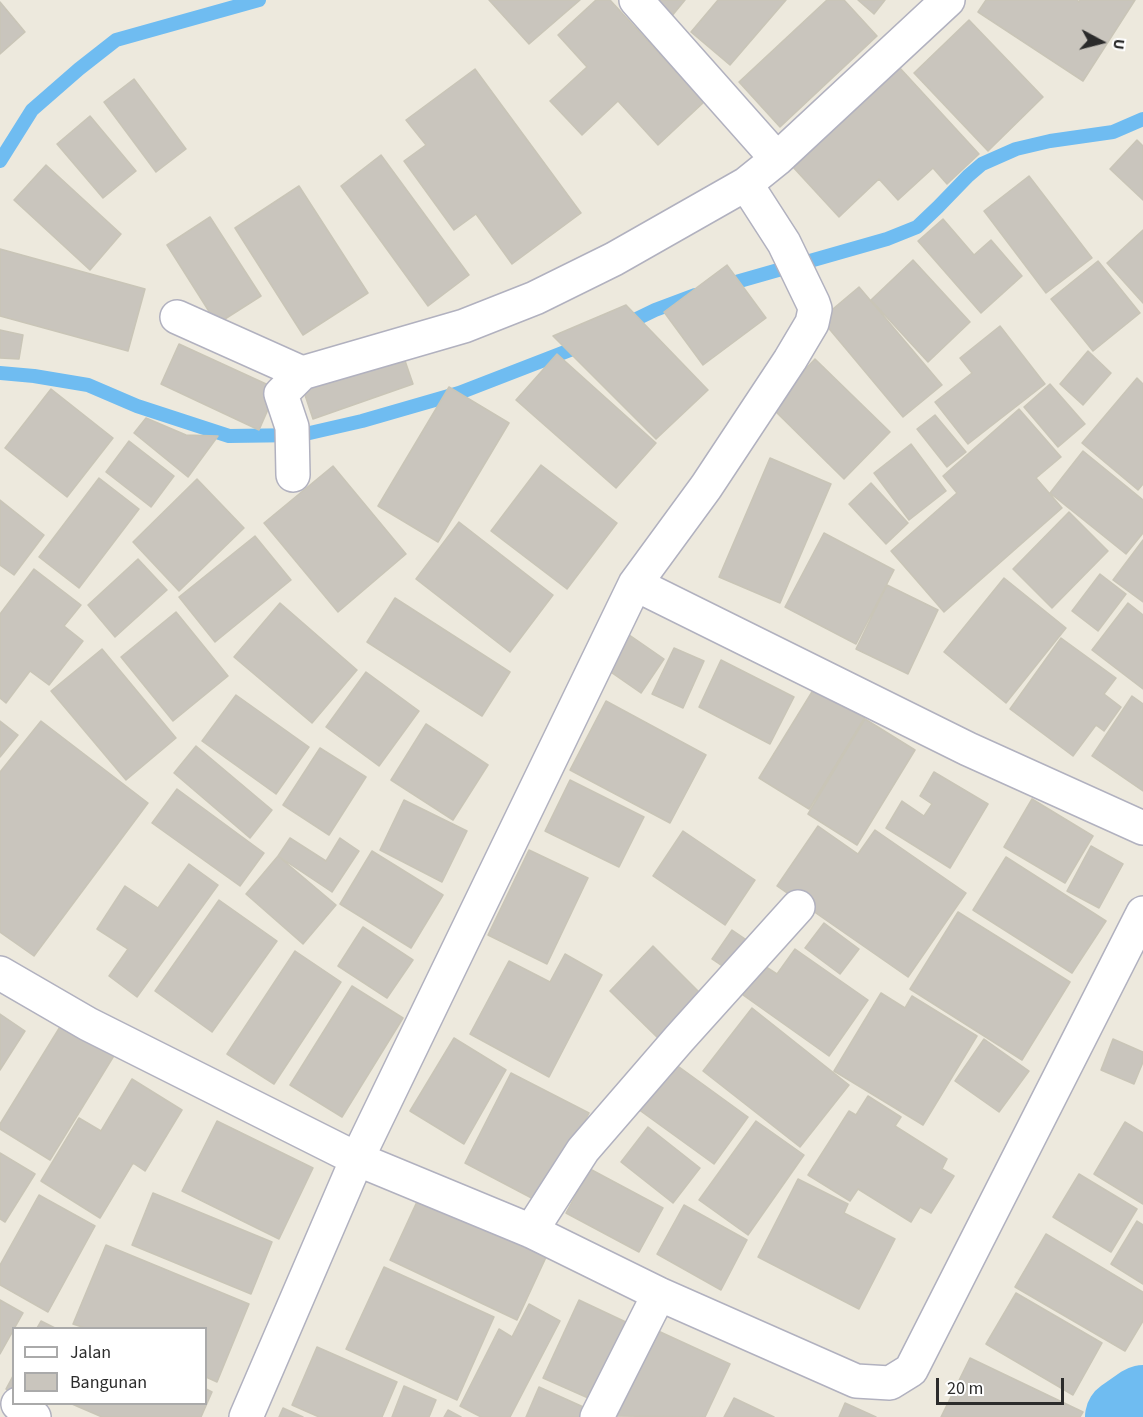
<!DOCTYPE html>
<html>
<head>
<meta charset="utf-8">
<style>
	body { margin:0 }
	#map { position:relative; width:1143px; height:1417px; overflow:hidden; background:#ede9dd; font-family:"Source Sans 3",sans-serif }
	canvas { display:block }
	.legend { position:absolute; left:12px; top:1327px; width:195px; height:78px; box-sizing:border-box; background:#fff; border:2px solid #aaa; margin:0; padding:8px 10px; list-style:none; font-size:18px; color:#2b2b2b }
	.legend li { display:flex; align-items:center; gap:12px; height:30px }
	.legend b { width:30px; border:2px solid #aaa }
	.north { position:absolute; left:1071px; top:12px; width:60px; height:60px; -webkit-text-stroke:4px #fff; paint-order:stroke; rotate:97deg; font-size:16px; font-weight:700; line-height:24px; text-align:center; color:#2b2b2b }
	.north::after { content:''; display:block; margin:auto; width:21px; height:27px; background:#2b2b2b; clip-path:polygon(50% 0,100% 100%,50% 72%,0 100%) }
	.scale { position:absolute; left:936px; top:1378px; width:128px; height:27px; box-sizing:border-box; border:3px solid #2b2b2b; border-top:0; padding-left:8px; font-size:18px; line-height:21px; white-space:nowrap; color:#2b2b2b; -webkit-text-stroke:4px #fff; paint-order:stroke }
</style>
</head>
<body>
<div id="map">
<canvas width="1143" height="1417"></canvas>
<ul class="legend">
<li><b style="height:8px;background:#fff"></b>Jalan</li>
<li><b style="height:16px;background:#c9c5bd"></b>Bangunan</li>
</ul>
<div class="north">U</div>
<div class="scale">20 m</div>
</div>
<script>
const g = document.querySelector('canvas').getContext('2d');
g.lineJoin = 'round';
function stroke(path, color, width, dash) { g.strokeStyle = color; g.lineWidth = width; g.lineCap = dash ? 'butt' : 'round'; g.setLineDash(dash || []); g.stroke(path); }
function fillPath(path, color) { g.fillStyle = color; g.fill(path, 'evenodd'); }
stroke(new Path2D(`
	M0,161l32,-51 47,-41 37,-29 143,-40
	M722,286l165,-47 30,-12 21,-20 30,-31 14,-12 34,-15 34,-8 63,-9 30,-13
	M622,326l33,-16 40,-15
	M0,373l34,3 54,9 49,21 92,30 72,-1 61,-14 97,-28 124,-48`), '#6fbcf1', 14);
stroke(new Path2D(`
	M1123,1417l20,-14`), '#6fbcf1', 76);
const building = new Path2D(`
	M489,0h91l-51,44z
	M596,0h14l94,102 -46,43 -40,-44 -36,34 -32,-34 37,-34 -29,-32z
	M651,0h34l-14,17z
	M718,0h68l-56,65 -39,-33z
	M827,0h17l33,36 -97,91 -41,-45z
	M858,0h27l-11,14z
	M986,0h91l2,2 1,-2h55l-52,81 -105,-69z
	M0,2l25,30 -25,22z
	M969,20l74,77 -55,54 -74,-78z
	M899,67l80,87 -32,30 -14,-16 -35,32 -19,-21 -40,38 -47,-51z
	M475,69l106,144 -69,51 -36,-50 -22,16 -50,-69 22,-16 -20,-25z
	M134,79l52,70 -30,23 -52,-70z
	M90,116l46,55 -33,27 -46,-54z
	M1137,140l6,6v54l-33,-31z
	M381,155l88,120 -41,31 -87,-120z
	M46,165l75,69 -31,36 -76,-70z
	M1029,176l63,82 -46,35 -62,-82z
	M299,186l69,107 -65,42 -68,-107z
	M210,217l51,79 -44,28 -50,-79z
	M943,219l31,36 17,-15 31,36 -41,37 -63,-72z
	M1143,230v73l-36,-40z
	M0,249l145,40 -17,62 -128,-35z
	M913,260l57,62 -42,40 -57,-62z
	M1098,261l42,52 -47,38 -42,-52z
	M727,265l39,53 -63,47 -39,-53z
	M859,287l83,98 -39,32 -82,-98z
	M626,305l82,85 -52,49 -103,-103z
	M1000,326l45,58 -77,60 -33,-42 37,-29 -12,-15z
	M0,330l23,5 -4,24 -19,-1z
	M179,344l98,45 -18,41 -98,-46z
	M1088,351l23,22 -28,32 -23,-21z
	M402,352l11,32 -100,35 -11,-33z
	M557,354l99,89 -40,45 -100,-88z
	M815,359l75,73 -46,47 -74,-73z
	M1137,378l6,6v100l-5,6 -56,-47z
	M1050,384l35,40 -27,23 -34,-40z
	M449,387l60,36 -71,119 -60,-36z
	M51,389l62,49 -46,59 -62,-49z
	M1019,409l42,48 -25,21 26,30 -118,104 -53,-61 66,-58 -14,-17z
	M935,415l31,37 -19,15 -30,-38z
	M146,418l40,17 32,1 -30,41 -54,-44z
	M129,441l45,35 -23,31 -45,-35z
	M911,444l35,47 -37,29 -35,-47z
	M1083,451l60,49v33l-17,21 -76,-61z
	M770,458l61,26 -51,119 -61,-26z
	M541,465l76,58 -50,66 -76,-58z
	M333,466l73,88 -68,58 -74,-89z
	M99,478l40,31 -60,79 -40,-31z
	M197,479l47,49 -65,63 -46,-49z
	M871,483l37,40 -22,21 -37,-40z
	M0,500l44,35 -30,40 -14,-10z
	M1069,512l39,39 -56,57 -39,-39z
	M459,522l94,73 -43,57 -94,-73z
	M824,533l70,37 -38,74 -71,-37z
	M255,536l36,44 -76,62 -36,-45z
	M1143,540v62l-30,-22z
	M138,559l29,31 -52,47 -27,-32z
	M34,569l47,36 -17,21 19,15 -34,44 -19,-14 -24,32 -6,-5v-84z
	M1100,574l26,20 -28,37 -26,-20z
	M1004,578l62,50 -60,75 -62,-51z
	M887,585l51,25 -30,64 -52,-25z
	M395,598l115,74 -28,44 -115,-74z
	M280,603l77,67 -45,53 -78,-66z
	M1128,603l15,12v74l-51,-39z
	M176,612l52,64 -55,45 -52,-64z
	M625,632l39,27 -23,34 -39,-27z
	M1061,638l55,40 -12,16 17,13 -17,24 -8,-6 -23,31 -63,-47z
	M674,648l30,13 -21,47 -31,-14z
	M102,649l74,89 -50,42 -75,-89z
	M721,660l73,37 -24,47 -71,-37z
	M366,672l53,39 -40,55 -53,-39z
	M815,687l50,30 -56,92 -50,-31z
	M236,695l73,52 -33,47 -74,-53z
	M1132,696l11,8v87l-51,-35z
	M606,701l100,54 -36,68 -100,-53z
	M865,719l50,31 -58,95 -49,-31z
	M0,721l18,14 -18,22z
	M41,721l107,82 -114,153 -34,-24v-160z
	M426,724l62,41 -35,55 -62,-40z
	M196,746l76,64 -22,28 -76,-65z
	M320,748l46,29 -37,58 -46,-30z
	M934,772l54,32 -38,64 -64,-40 16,-27 22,15 8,-12 -12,-8z
	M570,780l74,37 -25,50 -74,-36z
	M177,789l87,64 -24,33 -88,-63z
	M1032,799l61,37 -28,47 -61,-36z
	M404,800l63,31 -25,51 -62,-32z
	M818,826l40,28 17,-24 91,63 -58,84 -131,-91z
	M683,831l72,49 -30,45 -72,-49z
	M290,838l36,23 14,-23 19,13 -27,41 -54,-36z
	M1091,846l32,18 -24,44 -32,-17z
	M529,850l59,28 -41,86 -59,-29z
	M372,851l71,44 -32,53 -71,-44z
	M278,856l58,49 -33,39 -57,-50z
	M1006,857l100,64 -34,52 -99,-63z
	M189,864l29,21 -81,112 -28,-21 19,-27 -31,-20 28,-43 33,22z
	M219,900l58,41 -65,91 -57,-41z
	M958,912l112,70 -48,78 -112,-71z
	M824,923l35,26 -19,25 -35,-26z
	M363,927l50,33 -26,38 -49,-32z
	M732,930l22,15 -20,29 -22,-15z
	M653,946l53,53 -43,44 -53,-52z
	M795,949l73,51 -39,56 -86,-61 20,-30 14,9z
	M295,951l46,31 -67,102 -47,-30z
	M565,954l37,21 -53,102 -79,-43 39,-73 41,21z
	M352,986l51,32 -61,99 -52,-32z
	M881,993l24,15 7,-12 65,40 -54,89 -89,-54z
	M752,1008l97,77 -49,62 -97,-76z
	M0,1014l25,17 -25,39z
	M63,1022l52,32 -65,106 -50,-31v-5z
	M454,1038l52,32 -42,74 -54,-33z
	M984,1039l45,32 -30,41 -44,-31z
	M1113,1039l30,13v10l-9,22 -33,-14z
	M664,1056l84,61 -34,47 -83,-60z
	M511,1073l78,40 -46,91 -78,-41z
	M132,1079l50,31 -37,61 -12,-8 -33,55 -59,-37 38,-63 22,13z
	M868,1096l33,21 -6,9 52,33 -5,10 12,7 -23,37 -11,-6 -9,15 -53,-33 -8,12 -42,-26 41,-64 7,4z
	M217,1121l96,47 -34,71 -97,-48z
	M756,1121l48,34 -56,80 -49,-35z
	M1125,1122l18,11v71l-49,-30z
	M648,1127l52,41 -27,35 -52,-41z
	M0,1153l35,21 -30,48 -5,-3z
	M590,1169l73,39 -24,44 -73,-39z
	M1079,1174l58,35 -26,43 -58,-35z
	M798,1179l50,25 -4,9 51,26 -36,70 -101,-52z
	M153,1193l119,49 -21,52 -119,-49z
	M421,1193l127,60 -31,67 -127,-60z
	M39,1195l56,31 -47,86 -48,-27v-20z
	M684,1205l63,35 -26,50 -64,-36z
	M1137,1221l6,4v59l-32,-20z
	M1046,1234l97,58v29l-18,30 -110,-64z
	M106,1245l143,59 -32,78 -11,-5v-49h-121l-12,-4z
	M384,1267l110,50 -37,83 -111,-51z
	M1016,1293l86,50 -29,52 -87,-51z
	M0,1300l23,13 -23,41z
	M579,1300l51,24 -35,77 -52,-23z
	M529,1304l31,17 -50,96h-29l-21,-11 39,-77 13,8z
	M41,1321l14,7h-18z
	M656,1330l74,34 -25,53 -89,-1z
	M317,1347l80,35 -15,35h-63l-27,-12z
	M970,1358l113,54 -3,5h-139z
	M14,1374v19l-8,-4z
	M404,1386l32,14 -7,17h-37z
	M539,1387l51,23 -3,7h-61z
	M206,1389l6,3 -11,25h-99l-30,-13h134z
	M734,1398l40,19h-50z
	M845,1403l31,14h-37z
	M283,1408l20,9h-24z
	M448,1410l13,7h-17z`);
fillPath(building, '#c9c5bd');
stroke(building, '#c9c5b7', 1.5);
const minor = new Path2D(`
	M636,0l141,159
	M177,317l125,56 162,-47 71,-28 79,-39 132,-75
	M293,475l-1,-48 -11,-33 21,-21
	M635,584l333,165 175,79
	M0,973l88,51 269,135 174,72 128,63 197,87 34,2 21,-13 232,-457
	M531,1231l52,-81 96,-111 119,-132
	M18,1404l16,13
	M246,1417l111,-258 278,-575 71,-97 84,-127 22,-37 3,-14 -2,-6 -29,-60 -38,-59 31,-25 171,-159
	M597,1417l62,-123`);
stroke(minor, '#b1b1bf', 36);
stroke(minor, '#fff', 33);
</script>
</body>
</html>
